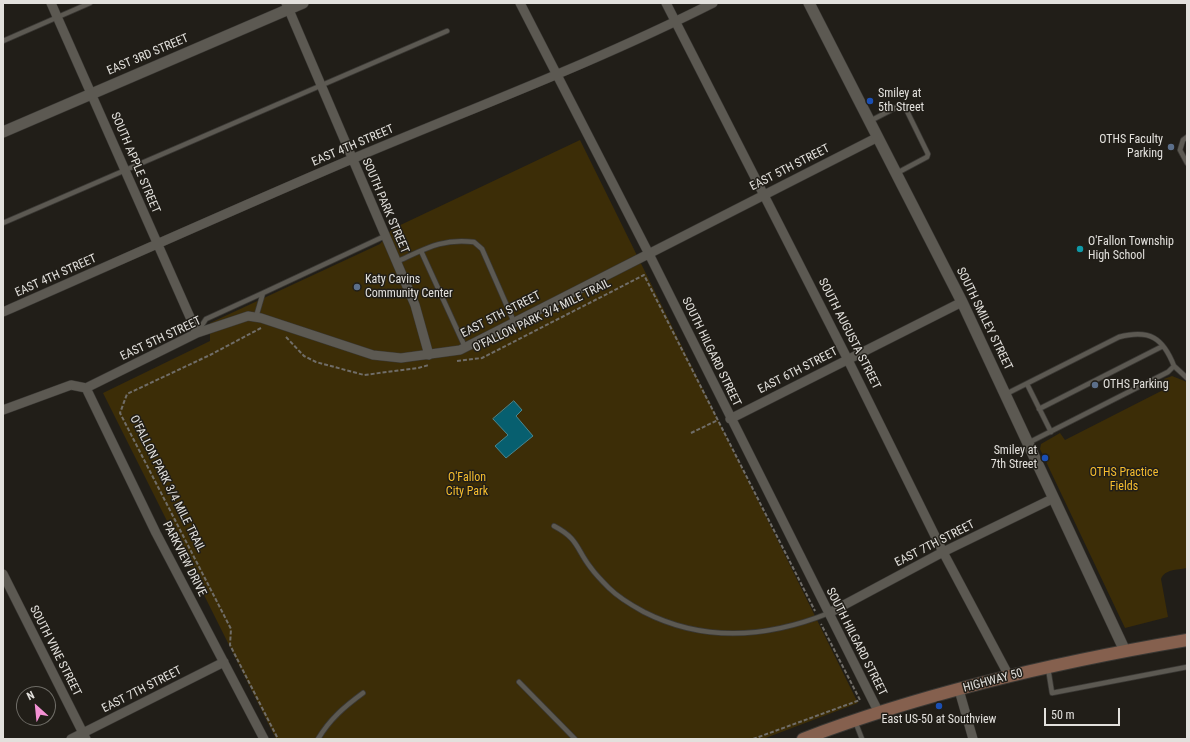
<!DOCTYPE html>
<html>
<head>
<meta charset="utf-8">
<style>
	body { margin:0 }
	#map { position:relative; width:1190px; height:742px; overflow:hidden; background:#211e18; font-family:"Roboto Condensed",sans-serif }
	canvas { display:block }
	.frame { position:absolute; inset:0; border:4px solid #e2e0dc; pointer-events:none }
	.north { position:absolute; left:16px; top:686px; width:40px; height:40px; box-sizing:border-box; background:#211e18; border:1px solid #6e6c66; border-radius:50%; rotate:333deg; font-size:11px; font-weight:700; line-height:16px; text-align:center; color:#e2e0dc }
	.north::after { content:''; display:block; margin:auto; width:14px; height:18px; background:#f491d4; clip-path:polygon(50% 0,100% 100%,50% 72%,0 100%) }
	.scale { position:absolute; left:1044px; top:708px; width:76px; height:18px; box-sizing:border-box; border:2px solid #e2e0dc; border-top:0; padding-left:5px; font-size:12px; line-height:14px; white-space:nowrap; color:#e2e0dc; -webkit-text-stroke:3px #211e18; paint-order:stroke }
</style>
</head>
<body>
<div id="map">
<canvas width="1190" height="742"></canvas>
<div class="frame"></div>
<div class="north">N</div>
<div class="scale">50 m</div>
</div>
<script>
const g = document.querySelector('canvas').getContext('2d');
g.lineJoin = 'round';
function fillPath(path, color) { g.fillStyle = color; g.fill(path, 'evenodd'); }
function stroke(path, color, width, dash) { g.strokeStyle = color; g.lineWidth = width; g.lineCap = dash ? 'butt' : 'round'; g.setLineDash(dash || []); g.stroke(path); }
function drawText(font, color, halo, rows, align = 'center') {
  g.font = font + ' "Roboto Condensed",sans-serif'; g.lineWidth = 3; g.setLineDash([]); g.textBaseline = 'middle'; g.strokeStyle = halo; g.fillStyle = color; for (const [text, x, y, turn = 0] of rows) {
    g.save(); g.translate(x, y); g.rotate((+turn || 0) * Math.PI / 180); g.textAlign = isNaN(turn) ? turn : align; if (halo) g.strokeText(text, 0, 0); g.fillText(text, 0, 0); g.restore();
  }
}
fillPath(new Path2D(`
	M580,140l278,563 -95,36h-487l-173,-346 107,-52v-18l170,-79 12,-15z
	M1172,376l15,6v186c-10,2 -22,1 -26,11l7,38 -43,11 -85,-179 1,-5 19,-11 5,7 104,-53 -5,-8z`), '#3c2d07');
const water = new Path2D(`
	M514,401l8,9 -6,6 17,20 -27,22 -11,-12 13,-11 -15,-16z`);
fillPath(water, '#075f6f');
stroke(water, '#498690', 1);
const service = new Path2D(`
	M3,41l87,-38
	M870,121l31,-16 4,2 23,47 -1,3 -30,16
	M1187,137l-4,3 -3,10 7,13
	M3,223l444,-192
	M421,251l44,96
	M396,262c29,-13 46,-24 78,-20l8,7 32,73
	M256,317l7,-24 122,-57
	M198,331l8,-12 57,-26
	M1174,366l13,12
	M1027,384l24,48
	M1006,394l113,-57c31,-8 44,1 55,29l-6,6 -140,71
	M1039,409l124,-63
	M554,526c25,13 22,23 37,42 5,7 12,14 18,20 10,10 24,18 35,24 61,31 123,26 185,1
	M1048,668l4,25 135,-26
	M519,682l56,57
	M855,721l7,18
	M318,739c12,-20 26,-32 45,-46`);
const minor = new Path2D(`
	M51,3l146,330
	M286,3l129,302 14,50
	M520,3l129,251 230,459
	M666,3l182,357 95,192 66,124
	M3,312c116,-51 232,-103 349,-153 121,-51 244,-97 361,-156
	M86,388l70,145 108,206
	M3,410l68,-25 15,3 111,-55 51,-17 13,2 112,37 28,3 59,-8 418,-213
	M730,419l232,-117
	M3,574l83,165
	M829,613l114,-61 111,-54
	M959,690l14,49
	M71,739l153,-77`);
const tertiary = new Path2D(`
	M809,3l153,299 163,349
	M3,132l300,-129`);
const secondary = new Path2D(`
	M803,739c123,-47 254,-77 384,-99`);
stroke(service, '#3a3834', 6);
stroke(minor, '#3a3834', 10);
stroke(tertiary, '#3a3834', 12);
stroke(secondary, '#3a3834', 14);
stroke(new Path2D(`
	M261,328l-51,27 -83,39 -7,19 111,216 -1,16 48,94
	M286,337l18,19 12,6 48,13 54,-7 11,-3
	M457,361l25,-3 162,-83 171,336
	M691,433l27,-13
	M753,739l107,-39 -39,-76`), '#706d68', 2, [4, 2]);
stroke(service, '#5c5952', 4.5);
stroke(minor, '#5c5952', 9);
stroke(tertiary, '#5c5952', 11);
stroke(secondary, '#85604e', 12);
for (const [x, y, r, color] of [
	[870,101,4,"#1a4fb4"],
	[1171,147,4,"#5c6f8a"],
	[1080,249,4,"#0f9aa8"],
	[357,287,4,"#5c6f8a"],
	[1095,385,4,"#5c6f8a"],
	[1045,458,4,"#1a4fb4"],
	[939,706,4,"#1a4fb4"]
]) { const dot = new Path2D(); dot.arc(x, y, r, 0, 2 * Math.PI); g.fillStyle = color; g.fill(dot); stroke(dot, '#211e18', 1.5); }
drawText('12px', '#e2e0dc', '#211e18', [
	["EAST 3RD STREET",148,55,-23],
	["EAST 4TH STREET",353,146,-23],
	["SOUTH APPLE STREET",135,163,67],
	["EAST 5TH STREET",790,168,-27],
	["SOUTH PARK STREET",385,206,67],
	["EAST 4TH STREET",56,276,-24],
	["EAST 5TH STREET",501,315,-27],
	["O'FALLON PARK 3/4 MILE TRAIL",542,316,-26],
	["SOUTH SMILEY STREET",984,319,64],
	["SOUTH AUGUSTA STREET",849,334,63],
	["EAST 5TH STREET",161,339,-25],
	["SOUTH HILGARD STREET",711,352,64],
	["EAST 6TH STREET",798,371,-27],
	["O'FALLON PARK 3/4 MILE TRAIL",167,484,63],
	["EAST 7TH STREET",935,544,-27],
	["PARKVIEW DRIVE",184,559,63],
	["SOUTH HILGARD STREET",856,642,63],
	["SOUTH VINE STREET",55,651,63],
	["HIGHWAY 50",993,681,-15],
	["EAST 7TH STREET",142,690,-27]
]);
drawText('12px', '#e2e0dc', '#211e18', [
	["Smiley at",878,94],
	["5th Street",878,108],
	["OTHS Faculty",1163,140,"right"],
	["Parking",1163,154,"right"],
	["O'Fallon Township",1088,242],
	["High School",1088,256],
	["Katy Cavins",365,280],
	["Community Center",365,294],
	["OTHS Parking",1103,385],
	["Smiley at",1037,451,"right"],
	["7th Street",1037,465,"right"],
	["East US-50 at Southview",939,720,"center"]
], 'left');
drawText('12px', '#f6bd2e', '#211e18', [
	["OTHS Practice",1124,473],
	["Fields",1124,487],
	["O'Fallon",467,478],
	["City Park",467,492]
]);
</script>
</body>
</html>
